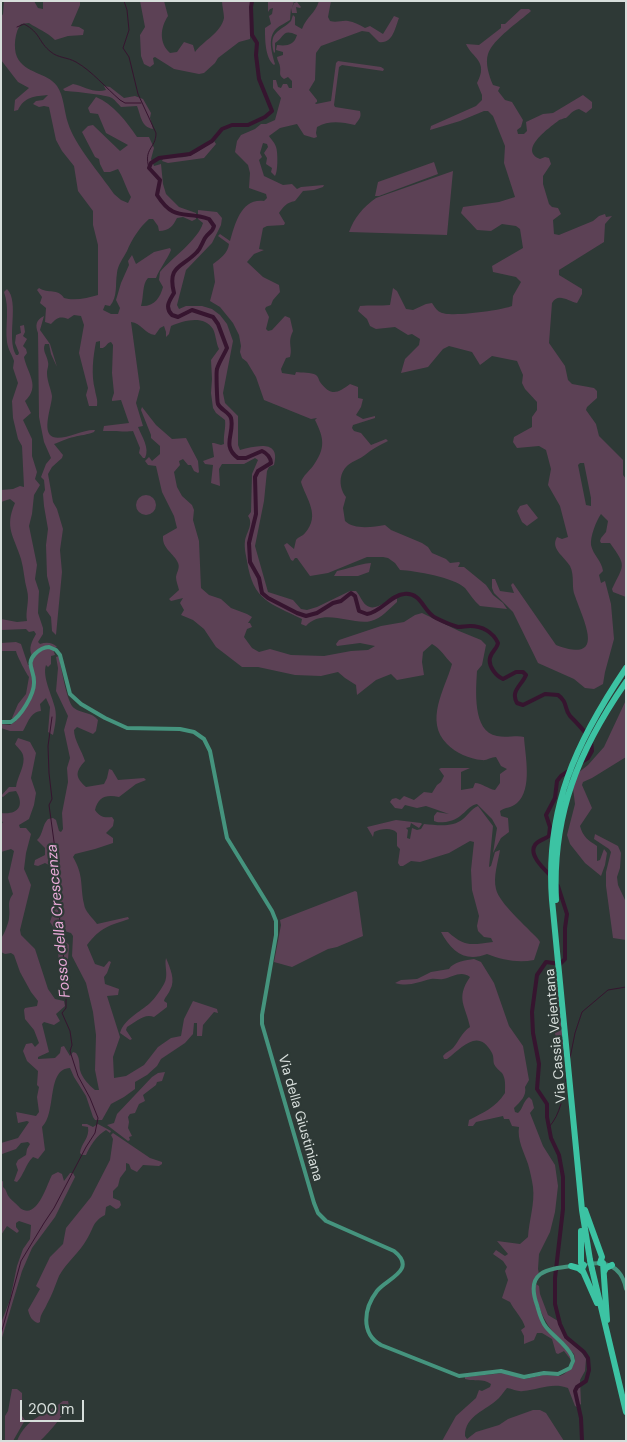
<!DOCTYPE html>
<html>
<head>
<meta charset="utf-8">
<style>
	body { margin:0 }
	#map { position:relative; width:627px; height:1442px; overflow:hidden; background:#2e3936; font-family:"DM Sans",sans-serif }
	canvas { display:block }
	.frame { position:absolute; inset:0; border:2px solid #d7dedb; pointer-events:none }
	.scale { position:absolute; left:20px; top:1400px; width:64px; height:22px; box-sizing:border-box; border:2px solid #d7dedb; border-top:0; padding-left:6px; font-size:15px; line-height:18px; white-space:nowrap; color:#d7dedb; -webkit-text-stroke:4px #2e3936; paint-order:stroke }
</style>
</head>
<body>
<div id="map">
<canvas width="627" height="1442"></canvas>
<div class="frame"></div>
<div class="scale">200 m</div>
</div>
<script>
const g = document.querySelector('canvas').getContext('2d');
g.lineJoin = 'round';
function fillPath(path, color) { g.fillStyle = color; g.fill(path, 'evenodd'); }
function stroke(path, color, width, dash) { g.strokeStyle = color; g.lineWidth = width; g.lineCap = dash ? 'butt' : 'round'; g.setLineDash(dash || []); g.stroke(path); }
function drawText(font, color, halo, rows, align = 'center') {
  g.font = font + ' "DM Sans",sans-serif'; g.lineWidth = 4.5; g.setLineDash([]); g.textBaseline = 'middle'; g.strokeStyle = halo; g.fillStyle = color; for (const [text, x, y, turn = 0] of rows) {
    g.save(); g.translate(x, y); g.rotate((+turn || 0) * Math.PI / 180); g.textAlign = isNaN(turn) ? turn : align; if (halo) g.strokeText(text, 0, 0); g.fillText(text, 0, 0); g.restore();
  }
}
fillPath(new Path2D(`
	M4,1h30l4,7 5,1v-8h37v4l-9,21 8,1 5,3 -1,5 -15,1 -13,4c-8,-8 -17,-11 -26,-17l-8,1c-6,7 -8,24 -4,33 8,17 30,15 40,29 7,10 7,25 11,37 6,21 33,52 46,71l7,6 7,3 3,-6c-5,-9 -8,-20 -13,-28l-8,3h-6l-4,-8 -1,-5 -4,-2 -13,-25 6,-6 5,-1 27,26 8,-6 -22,-12 -8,-19 -8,-1 -2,-5 8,-11c17,7 31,25 41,40h12l5,11 -3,11 3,7 7,-2 2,20 3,10 13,13 17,6v6l-4,2 -9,-4 -6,1c-4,8 -8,13 -18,13l-1,-5 -5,-7h-4c-10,9 -17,20 -22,32 -4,8 -9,13 -10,22 -2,12 1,23 -7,33l-5,-1 -2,5 8,4h7l2,-6 -4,-8 5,-17 8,-18 -1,-4 4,-6 4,9 18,-12 16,-4 1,2c-4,10 -11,18 -15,28h-8c-6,6 -4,18 -7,28 13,1 19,-8 22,-19l-4,-7 1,-8c12,-14 38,-32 43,-49l-5,-4v-9l19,2 5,6 -1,7 -9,18 -26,27 -9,35 2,4 7,-3h16l10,3 8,6 7,9 6,17 -10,52 2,10 13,13v29l2,5c16,-4 41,-11 34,15l-5,2 -2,4 -3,30 -9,45 13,46 25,8 8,9 6,1 10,-3 33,-16h6c4,4 6,11 10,14 8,7 20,-3 27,-8l4,2v3c-7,6 -16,17 -26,19 -18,5 -47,-14 -65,5l-5,-2 1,-5c-32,-16 -49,-18 -55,-58 -1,-6 -3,-13 -2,-20 1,-8 9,-17 3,-25l3,-4 1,-38 6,-14 -3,-2 -11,6h-22l-3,5 1,17 -9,-3 2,-18 -8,-1 -2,-3 11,-4 -2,-14h2l7,2 3,-1c-1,-8 2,-16 1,-24l-9,-7 -3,-5 -2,-15 1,-14 -1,-19 8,-11c-3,-6 -3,-14 -6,-20 -9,-14 -28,-9 -42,-3l-2,8 -3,3v-5l-2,-6 -4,2 -5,7c-10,-1 -14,-12 -24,-13l9,66 -4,15 7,23 -5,1c4,10 12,21 7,31h-2l-4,-5 1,-5 -7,-17c-5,1 -22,0 -30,0l1,-5 25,-3 -8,-23 -9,1v-2l2,-6 -2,-20 1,-28 -2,-3c-5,1 -5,7 -11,6v-7l-4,1c-3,15 -5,33 -1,48 1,7 3,9 2,16h-8l-3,-11 2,-7 -9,-35 5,-28 -3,-9 -7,-1 -6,4c-9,-3 -11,-1 -17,5l-6,-2 1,-14 -6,-5 2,-6 -5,-7 2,-2c9,6 19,0 25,10 10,3 24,0 34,-3v-50l-5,-20v-14l-15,-20 -4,-25 -12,-15 -6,-11 -7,-33 -5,-1 -5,1 -6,-3 3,-3 7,-1 5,-5c-13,1 -24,2 -30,15l-4,1 1,-11 14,-12 -11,-6 -17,-22v-43l2,-3z
	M140,1h24l4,15c-8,12 -9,27 2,37l7,-1 7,-10 9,3 2,7c8,-11 26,-19 29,-34 0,-5 -2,-12 -2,-17h28v38l-11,3 -21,16 -3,5 -11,10 -5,1 -25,-5 -19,-12 -2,1 1,6 -4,3 -6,-3 -3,-8 -1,-21 5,-8z
	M268,1h26l-2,7 2,-5 3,-1 4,5 -1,1 -4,-1 1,6h-5l-1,-5 -1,12c-4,3 -10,5 -14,9 -9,9 -4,24 -1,35l-1,1c-9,-7 -9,-26 -9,-37l6,-4 -2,-8 3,-2 1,-6 -3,1 -2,3z
	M319,1h12l-3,16 2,4c7,2 12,-1 18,0 6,1 12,4 17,7l5,-2 13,8 11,-18 5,2c-4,10 -6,26 -20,24l-10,-10 -7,-1 -41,15 -5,7 -1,27 -6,10 8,10v2l-2,1 1,1 15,-3 5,-38 2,-2 43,6 3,2 -1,2 -41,-6 -3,2 -5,38 1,2 25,4c2,7 -2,9 -5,14 -13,-3 -26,-5 -38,2l-1,6 1,4 -3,1 -10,-3 -7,-11 -17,4 -11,8c2,3 6,7 7,11 2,5 2,25 -1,29l-4,-4 1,-4 -6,-4 1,-6 -3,-5 4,-6 -1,-3 -4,-1 -3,10 2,4 -3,3 5,16 19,9 9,-1 5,5 4,-2 23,-2 -1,2 -9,3 -11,1 -8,10c-9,2 -11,5 -16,12l6,10 -1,2 -17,1 -4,2 -4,21 5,1 -10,4 -7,8 16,15 16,8 1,7 -7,8 -2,5 -5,2 -1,2 4,8 -3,12 2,2 4,-1 13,-14 5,2 3,13c-6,12 0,16 -3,26l-4,1 -5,11 1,4 13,2 1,-3c6,1 15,0 20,3 3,3 2,3 4,7 11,15 18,11 30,2l8,3v11l5,1 -2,8 -5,8 7,4 12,-3v2l-22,7 -1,3 2,3 7,2 10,12 15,-6 2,2c-8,4 -16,8 -23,14 -5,4 -12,6 -17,10 -10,9 -9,23 -2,32l-3,11 2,13c9,9 28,6 40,4l6,5 31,13 6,4 4,6 14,6 4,4 9,-1 1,1 -2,4h6l22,18 7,10 10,8 4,6 -27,-3c-6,-5 -10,-12 -15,-18 -12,-11 -49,-17 -65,-18l-5,-7 -7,-5 -5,-1h-16l-39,16 -18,3 -13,-18h-2l-2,3 -2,-1 -7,-15 3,-2 7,6 2,-9c2,-3 7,-4 9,-7 16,-18 1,-34 -4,-51 2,-6 8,-11 12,-16 13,-18 11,-28 2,-46l2,-2 -6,1 -47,-19 -8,-23 -9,-15 -5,-4 -2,-6 1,-6 -2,-11 -6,-12 -13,-16 -10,-6 5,-19 -2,-18c7,-5 15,-11 16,-20l-11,-8 2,-2 10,7c5,-17 11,-43 34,-40l3,-3 -1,-4 -17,-6 1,-15 -2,-8 -13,-13 2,-11 4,-6 14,-6 6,-5h5l9,-4 6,-22 -8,-10v-8h3l2,7 3,1 2,-4h4l2,4h3v-7l-4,-4 -4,2c-6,-4 -3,-6 -4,-12 0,-3 -3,-7 -3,-10l6,-2v-3l-7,-2 1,-5c9,1 17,1 20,-10 -15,-7 -12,2 -22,8v9l-1,1c-6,-22 6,-21 17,-32l2,-6 2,2v8l7,4c5,-13 13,-15 17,-28z
	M521,9h8l2,2c-11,10 -38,28 -43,43 -3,9 1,22 5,31l7,2 -2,4 7,9 7,2 11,18 -2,7 -4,3 1,4h6l3,-3 -1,-9 17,-8 10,-1 30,-18 9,7v6l-6,5 -7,-4c-8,2 -8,5 -13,9 -2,0 -7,2 -8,3 -9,7 -40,29 -18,38l5,-2 4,1 2,6 -8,12v8l6,20 3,3 6,1 3,6 -8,6 1,14 5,1 34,-14 6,-5 6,-2 1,3 6,-1 -7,8 -1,18 -45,28v5l23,14v5l-5,9c-9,-2 -19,-11 -25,0l-3,40 16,23 3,14 4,4 22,4 3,3v7l-10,9 -1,3 10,14 3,12 24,24v15l3,4v118l-13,-5 -1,-3c12,-25 15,-22 -2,-46h-9l-1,-2 1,-3 5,-6 2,-11 -7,-7c-5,7 -11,23 -10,31 2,10 11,16 12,26l-4,4 2,8 4,-2 6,23 3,35 -9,33 -2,12 -9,5 -9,-1 -11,-9 -36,-16 -25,-51 -19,-19 -2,-5v-9h3l5,12 14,2 -3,-8 2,-2 43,62c51,19 28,-23 19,-49 -4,-9 0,-20 -5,-30 -6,-10 -20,-17 -13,-29l5,2 6,-2 -8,-31 -12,-21 3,-16 -5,-19 -7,-4 -22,2 -4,-6 1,-5 18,-10v-10l5,-7v-8l-12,-13 -3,-6 1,-8 -6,-14 -25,-5 -12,9 -8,-13 -23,-6 -6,3 -15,18 -27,6 4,-14 14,-14 1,-6 -8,-5 -4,1 -13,-8 -19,2 -6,-3 -3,-7 -9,-8 2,-5c10,-1 20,0 30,-1l3,-17 4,3 9,18 7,1 13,-6 6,-1c2,3 5,8 8,9 8,6 63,-2 72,-6l1,-10 8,-14 -5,-5 -23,-5 -1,-6 31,-18 -3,-19 -4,-3 -14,-2 -11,7 -14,-1 -16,-17 2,-6 36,-5 16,-5 -11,-34 1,-17 -12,-30 -5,-5h-4l-24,10 -30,9 1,-4 45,-20 6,-6v-5l-5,-12c12,-22 -5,-25 -11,-39l13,1 22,-17v-4h4zM580,463h4l7,35v8l-5,-1 -8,-40z
	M73,84c11,2 21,10 33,6l-2,-4 6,1 14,11 11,-2 8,3 8,14 -1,5 3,11c-12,-2 -12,-13 -16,-23l-16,1c-3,-3 -6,-7 -9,-9 -4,-3 -40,-7 -47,-7l-2,-2z
	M214,141l2,3 -12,14 -36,5 -6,-2 2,-4c7,-2 13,1 20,0 12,-2 20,-11 30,-16z
	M434,162l4,12 -59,22h-4l3,-14z
	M453,171l-6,64 -98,-3c5,-14 14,-25 27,-34z
	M7,289c13,13 -1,49 9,66h2l1,-2 -4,-10 1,-8 5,-2 -1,-7 4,-1 1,7 -2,4 4,3 -4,7 3,3 1,4 -3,4c3,16 17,29 1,44l6,12 -8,7 9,19v17l5,16 -2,7 5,6 -6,10 -2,19 -3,12 8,39 -2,14 4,12 -1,22 5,15v6l-5,8 2,2c6,-2 12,-2 17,3l-4,2 2,6 -4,1v8l-3,3 -2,-2c-4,12 6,30 9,43 2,9 0,18 -2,27l-5,-3 2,-25 -4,-9 -6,6 1,7c-11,1 -13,12 -18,20h-13l-9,-3v-4l9,1 6,-4 -4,-3 6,-14 8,-10 3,-17c-3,-4 -12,-21 -13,-26h-15v-8l15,-1 5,2 7,21h2l2,-9c-4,-8 0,-15 4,-22l-2,-3 -5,1 -3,-3 -25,1v-11l16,3 10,-1c-2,-10 3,-20 0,-31 -3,-10 -3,-21 -6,-31 -7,-23 -17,-31 -6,-56l-5,-4 -9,3v-12l12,-1 7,-3 4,1 -2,-41 -4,-7 -5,-21 -1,-17 6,-18 -5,-15 1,-7c-2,-7 -6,-11 -7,-19 -2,-17 3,-33 -3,-50z
	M44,316l-4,14 10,14 7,23 -6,-13 -2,-10h-4c-3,7 2,11 3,18 1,4 -1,7 -1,11 0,8 4,16 5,23 0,10 -11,36 1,41 10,4 30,-8 42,-7l-1,2c-7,3 -13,3 -20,5 -7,1 -14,5 -20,7l9,11 -1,3 -10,9 -4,7 5,28 4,7 6,20 -3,21 2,22 -6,63 -4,-4 -1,-14 -5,-7 4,-22 -3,-12 -1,-31 2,-16 -4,-23 -1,-12 2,-4 -1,-10 -3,-3 5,-13 5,-6 -7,-16 -5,-25 -1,-84c-3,-8 -2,-13 6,-17z
	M142,407l14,18 16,14 14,-1 12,23 1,11 -1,1 -4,-2 -3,-6h-3l-5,-6 -4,2 1,4 -6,7 3,15 5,9 10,9 2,5 -1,10 6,21 2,47 8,7 12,4 10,9 16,6 5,3 -4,6h2l2,4 -5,2 -3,8 8,11 7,4 11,-3 21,6 33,1 27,-5 17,-1 7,-4 -15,-3 -23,3 -1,-2 3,-4 42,-14 23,-4 11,-7 7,-2 37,18 22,9 5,5 -4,20 -5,6c-1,18 -5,61 20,65 9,2 20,-1 27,1 1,18 9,52 -7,66 -5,5 -12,4 -17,8l1,5 7,2 1,14 -8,6 -8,15 4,-25 -5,-9 -15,-15c-11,2 -13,15 -31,18 -5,0 -8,1 -12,-1v-5l3,-4 12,2 -23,-8 -9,2 -12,-3 -3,4 -7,-1 -5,-6 2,-3 4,-1 4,2 4,-4 10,4 10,-8 8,1 5,-8 4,-3 3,-6 -5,-7 2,-1h29l-9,4v18l12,-2 2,-5c7,0 13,6 20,7l5,-7v-9l7,-5 -6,-3 -5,-9c-5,0 -10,4 -14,3 -13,-1 -26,-7 -35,-16 -23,-23 -2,-55 5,-80 -7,-7 -11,-15 -20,-20l-9,8 -1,10 2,13 -27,5 -6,-6 -15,6 -19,15 -1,-10 -11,-7 -7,-6 -17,4 -26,-1 -37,-8h-16l-26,-20 -12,-18 -11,-9 -12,-5 3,-5 -4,-7 3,-5 -12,3 -2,-2 10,-9c-1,-4 -3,-9 -3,-13 1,-6 5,-10 1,-16 -5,-9 -15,-13 -14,-25l14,-8 -3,-12 -12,-24 -6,-26 -8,-1 -3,-4 4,-4 3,4 8,-7v-8l-9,-8v-3l-10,-25z
	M136 505a10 10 0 1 1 20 0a10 10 0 1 1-20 0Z
	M527,504l11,14 -11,8 -5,-4 -5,-11 3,-5z
	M371,563l-2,9 -11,4h-24l3,-5c12,-2 20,-7 34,-8z
	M59,656c2,10 8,48 15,52 8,6 18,4 24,12l-2,11 -3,3 -16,-7 -3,3c0,10 8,21 11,31 -10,11 -10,16 1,26l18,-3 3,-6 2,-9 3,1 6,10 26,-2 2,2 -10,4 -17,13c-13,-3 -21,0 -24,13 5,7 9,8 17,7l2,3 -1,6 -7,7 7,5v5l-18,6 -20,5 -2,3c11,19 7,28 11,47 1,8 9,14 13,20l31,-7 1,2c-21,7 -28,8 -42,26l8,19 9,3 5,-6 2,1 -4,11 -3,4 1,7 14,5 -1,6 -11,1 13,41 -7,20 1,21 12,-2 18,-11 14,-18 13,-9 10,-2 3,-17 9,-18 24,8 1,4 -4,-1 -11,13 -1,11h-5v-13h-3l-1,11 -8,9 -24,16 -4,7 -10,9 -12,7v7l-11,8 -13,7 -9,16h-7l-2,-3 -7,-21 -12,-19 -4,-9c-24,1 -13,45 -28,59l3,23 -7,9 -5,-2c-8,8 -9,18 -16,25l-3,-1 4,-11 -2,-6 2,-4 8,-5 1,-6 3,-5 -2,-2 -7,1 -5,6 -14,5 -1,-11 17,-5 11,-16 -2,-1 -9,2 -2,-11 20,4 3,-4 -2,-15 2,-10 -2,-2 1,-14 -11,-10 -4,-10 3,-7 6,-1 3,4 4,-4 -5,-13 -9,-11 -1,-9 1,-2 12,-2 1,-5 -7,-9 -11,-20 -6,-17 -3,-2 -6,1 -4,-2v-14c3,-3 8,-16 8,-20 2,-10 -3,-15 4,-24l-5,-16 6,-27 -3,-2 -10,3v-27l2,-3 -2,-1v-8c17,2 24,-7 15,-22l-7,1 -6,5 -2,-1 8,-9h7c1,-10 10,-22 7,-32 -1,-4 -6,-8 -8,-11l3,-6 12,4 6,11 -5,25 5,15 -2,12 -5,14 -10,6 1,3h6l5,6 -5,19 -2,16 7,16 -11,45 1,5 14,14 13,40 7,10 9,2 1,5 -9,8 4,7 -6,4 -10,-3 -2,2 7,28 -11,5v2l17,-1 5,-5 1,-6 3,-1 6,10 3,-4 3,1c4,5 3,11 4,17 2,8 9,15 15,20h4l-4,-20 1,-35 -3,-23 -7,-29 -14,-27 1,-20 -2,-3 -17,-5 -4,-6 5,-15 -3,-11 3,-8 -6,-23 -4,-2 -7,3 -4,-1 1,-5 10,-5v-7l-8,-8c6,-5 5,-15 11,-21l5,-1 3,2 3,11 2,1 2,-3 -1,-16 6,-31 -1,-14 3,-10 -6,-28 4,-14 -12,-25 2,-23 -2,-11z
	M626,700v57l-34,21 -9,4 -1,3 10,23 -12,18c3,11 8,14 17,20v15l3,-1 4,-11 3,4 -2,12 -4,11 -16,-13 -15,-19 -3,-9 8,-31 -2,-16 5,-15 10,-8 16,-18z
	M478,806l15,20 -4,41 2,-1 4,-14 5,-2c-2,12 -7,27 -4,39 3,14 31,38 42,50l2,3 -6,18c-16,3 -32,0 -47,-6 -22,9 -36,-3 -46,-22h7c17,15 22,13 45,10l-2,-4 -7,-1 -6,-6 -1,-5 2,-10 -7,-26 -1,-20 3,-28 -4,-1 -21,12 -29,9 -9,-1 -8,5h-3l-2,-3 2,-14 -3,-3v-13c-5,-6 -16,-4 -23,-1l-1,5 -6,-10 29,-7 25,3 1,1 -3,4 -8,-5 -1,4 -4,1 2,2 -1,8 3,1 2,-11 5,2 4,-1 3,-5c13,1 28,4 39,-5 5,-4 8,-10 15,-13z
	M595,834l23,12 3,7 -1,15 -3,9 1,8 7,15 1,40 -13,-2 -7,-52v-14l5,-20 -2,-3 -15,-10z
	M355,891l2,1 6,44 -26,11 -9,2 -36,18 -18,-5 7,-37 -1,-5z
	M62,941l4,1 3,3 -1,15 2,26 -4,1c-9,-10 -7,-29 -8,-42z
	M166,958c4,10 10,22 4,32 -2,5 -5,7 -6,11l3,2v4l-13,10c-10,-4 -18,5 -27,10l-1,3 6,9 -2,1 -10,-7c4,-14 20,-21 30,-30 5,-5 10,-12 14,-19 5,-9 0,-18 2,-26z
	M474,959l7,3 13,21 15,43 14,20 6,34 -4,7c2,9 -5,15 -11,21l1,4 3,1c5,-4 5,-12 11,-16l3,3 2,8 -4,5 13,33 12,19 3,21 -3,26 -5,20 -11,22 -1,15 1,5 -7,12 11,38 28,29v7l-7,-9 -6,3 -2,-1 -4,-14 -10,-6h-5l-3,7 -10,4v-8l-3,-6 4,-3c-2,-8 -11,-17 -15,-25l-8,-4 6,-18 -3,-9 2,-4 -4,-6 -10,-7 3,-4 9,6 3,-2 -11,-13 23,3 8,-7c1,-17 7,-33 5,-50 -1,-7 -3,-16 -5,-23 -4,-12 -11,-24 -9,-37l-7,-1 -3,-7h-5l-1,-3 -27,6 -3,4h-5l1,-6c15,-8 26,-12 36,-27 0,-7 1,-14 -3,-20 -3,-3 -6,-5 -8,-9 -1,-4 0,-7 -2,-11 -14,-26 -30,-5 -45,6h-3l-1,-3c3,-4 7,-5 10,-8 6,-7 9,-16 17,-21 -4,-21 -15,-28 0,-50 -9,-7 -17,0 -27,2 -4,1 -8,-1 -12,0 -13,3 -22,8 -36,4l6,-3 16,-1 14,-7 18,-3c4,-7 17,-9 25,-10z
	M555,974l2,2 7,75c-2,-2 -4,-3 -5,-6 -7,-11 -10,-60 -4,-71z
	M165,1072l-3,9 -5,1 -1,3 -13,10 2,6 -6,3 -4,9 -5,1 -2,3 1,5 -1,6 4,8 -3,1 1,3 -2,1 -21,-16 7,-2 3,-9 35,-37 6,-4z
	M82,1124h5l6,3 5,-3 13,7 -1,2 -4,-3c-9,5 -16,16 -20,25h-4l-2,-2c1,-10 10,-15 8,-26l-6,-1z
	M113,1133l37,25 12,4v2l-3,2 -16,-1 -6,7 -6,-3 -2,-5 -3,-1v7l-6,8 -2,8 -5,5v7l7,3 1,4 -2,3 -3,1 -6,-4 -4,2 -1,8c-13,7 -11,13 -18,24 -7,13 -21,24 -28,37 -4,10 -7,19 -12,28 -3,7 -7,10 -7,18l-2,1c-6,-2 -8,-6 -10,-13l12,-21 -4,-3 14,-29 13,-13 3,-16 25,-31 19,-37 3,-21 -2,-4z
	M58,1172l4,2 2,7 6,-8h3l2,4 -20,40 -23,31 -10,23 -21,70v-18l9,-23 7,-34 6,-17 7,-10 1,-14 -12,-4 -3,2v4l3,4 -2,2 -10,-7 -6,9v-53l2,-1v6c4,3 3,6 6,10 2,3 9,8 11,11 17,13 27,-24 32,-33z
	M536,1284l3,2 1,8 8,21 10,6 8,17 2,3 8,3 10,15 -1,12 -5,9 1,24 -4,3 -2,-1 -7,-18c-17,-6 -29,2 -45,3 -5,1 -10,-2 -16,-3 -3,3 -5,7 -8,10 -13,13 -34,17 -34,38l2,3 9,-7 23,-7 9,-6 25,-9h7l6,3 18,28h-122l14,-25 20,-18 3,-8 3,1 8,-4 1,-3c-8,-6 -17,-2 -26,-5v-2l39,-4 21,6 18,-4 17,1 4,-2 9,-8 2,-7 -1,-5c-17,-18 -29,-27 -36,-51 -2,-7 -5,-13 -2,-19z
	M12,1389h5l5,4v23l3,4 -12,21h-8v-25l3,-5z
	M63,1401h5l1,5c-9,12 -17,24 -29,35h-23c10,-24 27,-25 46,-40z`), '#5c4155');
stroke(new Path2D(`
	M124,1l3,9 2,20 -6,18 6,9 9,37 18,39c0,16 -13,15 -7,35
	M17,27l7,-3c17,9 14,18 27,28 7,6 16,5 25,10 16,9 30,26 44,38l5,3h16
	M570,1058l5,-25 7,-21 26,-22 18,-3
	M549,1127c12,-13 14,-32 17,-48
	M1,1334l20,-73 23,-38 10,-15 32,-61 9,-14 3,-15 -8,-20 -12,-22 -8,-25 2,-6 -2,-14 -8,-18 4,-5v-26l-8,-80 1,-15 -6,-18 2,-20 -6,-44 3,-6 -3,-26 -1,-27 4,-29`), '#36152f', 1);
stroke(new Path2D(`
	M252,1l-1,6 1,28 5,8 -1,12 3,24 13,32 -7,6 -17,8h-16l-10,4 -10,12 -22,13 -31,4 -8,5 -2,5 11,12 -3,15c18,28 28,15 52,24l5,7c-1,6 -6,7 -9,12 -3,5 -4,10 -8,14 -15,16 -30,13 -23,41 -4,7 -10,14 -2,22l6,2 14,-7 21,7 5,7 9,24c-3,7 -8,14 -10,21 -1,3 0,33 1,35 3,6 11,8 13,14 4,15 -10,28 7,40h8l16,-7c5,2 9,7 9,12l-13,8 -3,6 1,37 -7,29 1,19 9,16 3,15 6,5 29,15 9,3 11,-3 16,-10 8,-2 10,-8 4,3 4,15 8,3c14,-2 24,-19 37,-20 18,-2 19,18 32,24 6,3 15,7 22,9 4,0 8,-1 12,-1 12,0 23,6 28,17 -1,6 -7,9 -8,15 -2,8 6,18 13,21l13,-7h7l3,3c-4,10 -16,16 -9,28l6,2 22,-11 13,1c10,7 6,14 12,21 6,6 12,12 17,19
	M580,763l8,-5 4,-7 -1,-10
	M551,876c-6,-6 -23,-21 -16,-31 2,-4 10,-6 14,-9l1,-9 -4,-12 9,-17 2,-17 4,-5 9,-6
	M558,886l9,28 -2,14v31l-5,5 -14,-2 -9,13 -5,37 1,21 6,31 -2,25 10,15v13l4,21 8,17 4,22v32l-8,69v26l5,20 6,13 18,15 4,6 1,12 -3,11 -9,6 -2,4 6,27 1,23`), '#36152f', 4);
stroke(new Path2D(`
	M1,722h10c10,-6 23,-27 23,-39 1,-12 -9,-19 1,-29 4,-4 8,-7 14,-7l7,3 4,5 10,39 11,10 24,14 22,10 53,1 14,3 10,7 6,12 17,87 45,73 4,10v14l-14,80v9l52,179 4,10 8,8 68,30c24,19 -8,28 -17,40 -13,17 -17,42 4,54l78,31 42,-5 23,6 20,-4 14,1 12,-6 3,-7 -1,-5c-6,-12 -18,-19 -26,-29 -5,-6 -7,-15 -9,-22 -12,-33 9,-36 35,-39
	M589,1264c20,-3 33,4 37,25`), '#45947e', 4);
stroke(new Path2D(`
	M556,900c-4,-85 22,-149 70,-218
	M585,1210l17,47 -2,6
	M581,1231v32l3,2 -2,4 15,34
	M590,1260l-8,-50 -30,-310c-7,-92 24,-158 74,-232
	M603,1263l4,57
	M571,1266l7,2 5,4
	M592,1269l34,143
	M604,1272l2,-4 6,-3`), '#3cc3a3', 6);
stroke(new Path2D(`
	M590,1260l2,9`), '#3cc3a3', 6);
drawText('14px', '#d7dedb', '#2e3936', [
	["Via Cassia Veientana",556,1036,-95],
	["Via della Giustiniana",300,1118,74]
]);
drawText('italic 15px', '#e8a9d7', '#2e3936', [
	["Fosso della Crescenza",59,921,-95]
]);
</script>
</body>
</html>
